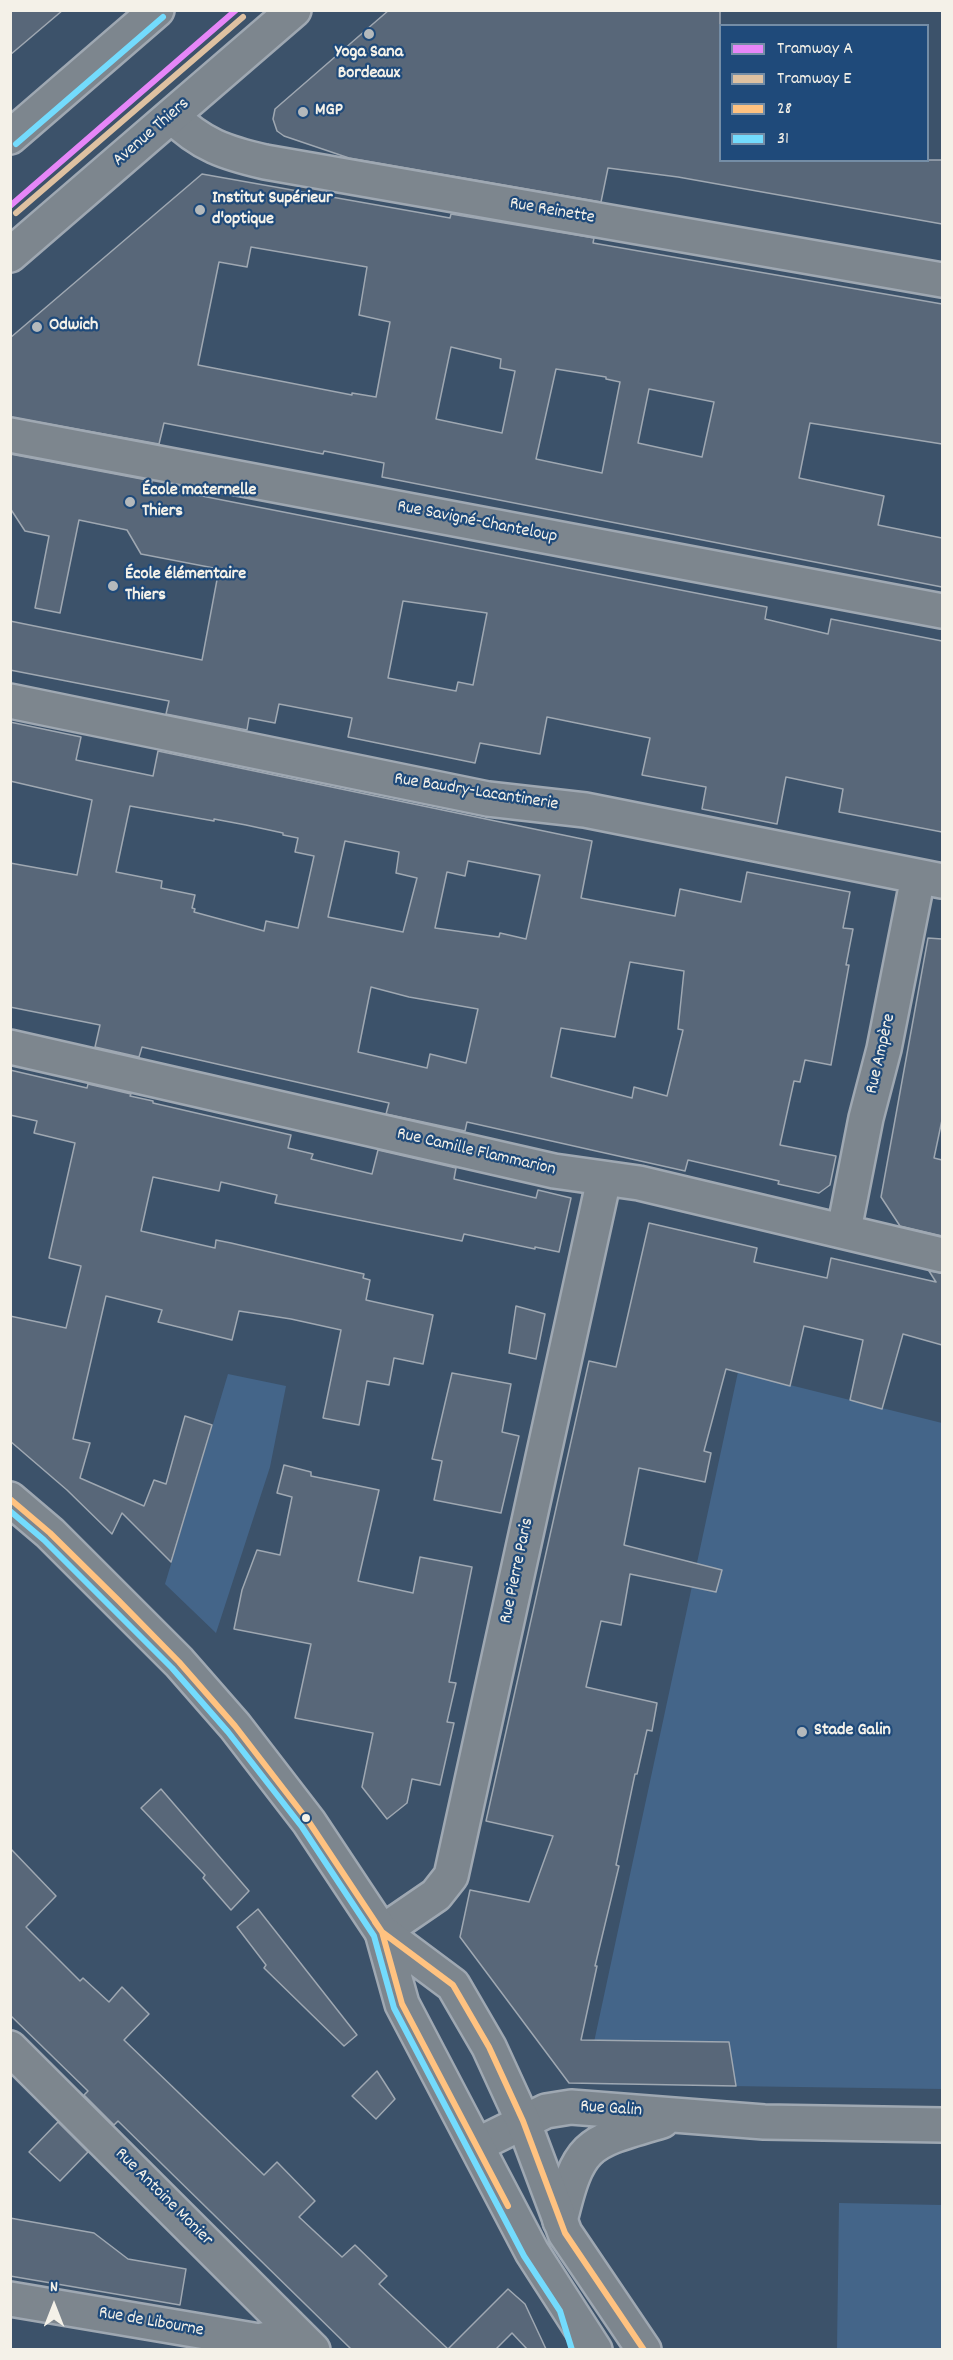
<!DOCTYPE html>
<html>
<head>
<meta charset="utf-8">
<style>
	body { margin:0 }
	#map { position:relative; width:953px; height:2360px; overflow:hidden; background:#3c526a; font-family:Dekko,sans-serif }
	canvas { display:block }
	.frame { position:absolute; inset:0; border:12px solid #f4f1e8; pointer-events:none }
	.legend { position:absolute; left:719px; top:24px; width:210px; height:138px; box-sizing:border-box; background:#1f4a7a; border:2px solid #748da6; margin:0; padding:8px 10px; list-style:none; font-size:18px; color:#f4f1e8 }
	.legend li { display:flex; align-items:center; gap:12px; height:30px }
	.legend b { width:30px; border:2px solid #748da6 }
	.north { position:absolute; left:24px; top:2276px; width:60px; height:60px; -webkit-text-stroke:4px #1f4a7a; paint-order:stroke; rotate:0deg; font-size:16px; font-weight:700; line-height:24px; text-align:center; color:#f4f1e8 }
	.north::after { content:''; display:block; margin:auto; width:21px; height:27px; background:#f4f1e8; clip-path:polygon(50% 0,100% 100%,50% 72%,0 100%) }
</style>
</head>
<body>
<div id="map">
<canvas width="953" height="2360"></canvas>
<div class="frame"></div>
<ul class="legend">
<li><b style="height:8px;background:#e686f8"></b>Tramway A</li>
<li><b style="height:8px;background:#dec1a1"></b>Tramway E</li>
<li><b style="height:8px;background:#ffc280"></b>28</li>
<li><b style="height:8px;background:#73dbfd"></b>31</li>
</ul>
<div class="north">N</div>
</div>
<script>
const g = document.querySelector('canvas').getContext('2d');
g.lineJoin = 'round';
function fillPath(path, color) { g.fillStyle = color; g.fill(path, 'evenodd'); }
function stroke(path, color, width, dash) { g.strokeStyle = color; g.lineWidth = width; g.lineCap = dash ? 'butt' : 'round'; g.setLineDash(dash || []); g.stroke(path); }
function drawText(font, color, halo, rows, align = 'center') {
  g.font = font + ' Dekko,sans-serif'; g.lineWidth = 4.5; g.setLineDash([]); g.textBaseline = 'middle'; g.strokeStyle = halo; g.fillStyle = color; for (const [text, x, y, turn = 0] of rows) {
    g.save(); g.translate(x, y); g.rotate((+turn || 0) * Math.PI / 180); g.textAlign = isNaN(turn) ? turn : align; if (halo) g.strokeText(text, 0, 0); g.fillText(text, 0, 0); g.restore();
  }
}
fillPath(new Path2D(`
	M738,1372l204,51v666l-357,-5z
	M228,1374l58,12 -16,81 -54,166 -51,-49z
	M839,2203l103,2v144h-105z`), '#446589');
const building = new Path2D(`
	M10,10h53l-53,45z
	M389,10h331v150h222v64l-264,-47 -70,-9 -7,34 -252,-44 -65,-22 -7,-5 -4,-12 2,-10z
	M202,174l248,44 1,-4 143,24 -1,5 349,61v140l-132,-21 -11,55 85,18 -6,29 64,13v49l-560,-110 2,-14 -60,-12 -1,3 -159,-31 -5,21 -149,-27v-79zM251,247l116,20 -8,48 31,7 -14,75 -24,-4v2l-154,-30 21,-103 28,5zM451,347l50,12 -1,9 15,3 -13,62 -66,-14zM556,369l50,8v2l14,3 -18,91 -66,-14zM649,389l65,13 -12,55 -64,-14z
	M10,454l142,27 -1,5 616,121 -2,12 63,15 3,-15 111,22v191l-103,-20 4,-23 -57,-12 -9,47 -75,-15 4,-22 -64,-12 8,-37 -103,-21 -7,37 -60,-11 -5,20 -127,-26 4,-19 -73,-14 -4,19 -26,-5 -2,12 -81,-16 3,-13 -159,-31v-49l192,39 17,-91 -78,-15 -14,-24 -48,-10 -19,93 -25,-5 14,-72 -24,-5 -15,-23zM403,601l84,12 -14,72 -15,-3 -2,9 -68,-13z
	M10,722l71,15 -5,23 77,16 5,-25 434,90 -11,57 94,18 5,-27 61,13 6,-30 103,20 -7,36 10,1 -7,36h3l-18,100 -26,-5 -5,22 -6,-1 -14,64 56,11 -6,29 -11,8 -41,-9 1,-3 -91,-21 -3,11 -218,-49 -2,9 -79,-17 3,-11 -225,-51 -22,-5 -3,10 -44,-10 5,-22 -90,-18v-144l67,12 15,-75 -82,-19zM130,806l84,15v-2l32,6 37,8v2l15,3 -3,14 19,4 -16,72 -32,-7 -2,10 -70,-19 1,-3 -3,-1 3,-13 -34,-7 1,-7 -46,-9zM345,841l54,11 -3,21 21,5 -14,54 -75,-15zM468,861l72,14 -14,64 -26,-6 -1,4 -64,-9 12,-56 18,4zM630,962l54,9 -6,58 5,1 -16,66 -33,-9 -2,11 -81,-21 10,-49 54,9zM371,987l38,10 69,12 -12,54 -36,-9 -3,14 -69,-16z
	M928,938l14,1v181l-8,38 8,2v76l-42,-10 -19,-29z
	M10,1070l77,18 1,-4 43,10 -1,2 23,5v2l138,32 -3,13 25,6 -2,5 61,15 6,-24 78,18 -2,11 82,19 2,-8 33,8 -12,54 -24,-5v2l-71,-15 -2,7 -187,-38 2,-8 -56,-13 -2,9 -66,-14 -12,54 74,17 1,-8 15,3 133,31 -1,4 7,2 -4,20 67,15 -10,49 -29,-6 -5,27 -22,-4 -8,44 -36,-7 18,-88 -50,-11 -52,-8 -7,29 -74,-18 4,-12 -56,-14 -33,143 17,4 -10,35 64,28 10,-26 12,4 19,-68 27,9 -41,137 -49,-49 -10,21 -45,-44 -57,-49v-125l56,12 15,-62 -32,-8 26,-115 -41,-10 3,-12 -27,-6z
	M649,1223l108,25 -3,14 73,16 4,-20 105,24 -7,-11 13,2v72l-39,-11 -21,75 -32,-9 13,-60 -59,-14 -14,60 -64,-17 -22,82 7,2 -6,29 -66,-14 -15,77 98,25 -6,22 -86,-18 -9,51 -20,-4 -15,66 71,16 -5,28 -5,-1 -10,44h-2l-19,91 3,1 -24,100h2l-16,74 148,2 7,44 -167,-3 -109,-146 10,-47 59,12 24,-66 -67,-15 103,-460 27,6z
	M516,1306l29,8 -9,45 -27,-6z
	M452,1373l59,11 -9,48 17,4 -18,77 -67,-13 8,-39 -10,-2z
	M284,1465l27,7v4l68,14 -21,91 55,12 7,-36 52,10 -23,115 7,1 -9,39 7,1 -14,62 -28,-6 -5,24 -20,16 -25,-32 11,-54 -78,-15 16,-74 -77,-15 8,-39 15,-40 23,5 12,-58 -15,-4z
	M161,1789l88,102 -18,19 -28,-32 2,-3 -64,-67z
	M10,1848l46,48 -30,31 54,54 3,-3 26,24 13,-15 27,27 -25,26 140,135 13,-13 38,39 -16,16 43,40 13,-12 32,31 -8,8 69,65 60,-60 17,15 21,45h-19l-15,-16 -16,16h-145l-233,-228 -4,4 -30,-30 4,-4 -78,-76z
	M258,1909l99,126 -13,11 -80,-78 2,-3 -29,-38z
	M377,2071l18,28 -19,20 -24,-23z
	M58,2122l30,30 -28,29 -31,-29z
	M10,2218l84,15 34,26 58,10 -6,36 -170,-29z`);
fillPath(building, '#586779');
stroke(building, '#9fa8b2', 1.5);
const minor = new Path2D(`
	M172,116c29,29 54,37 93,46l677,118
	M10,435l932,176
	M10,701l478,98 97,11 357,71
	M10,1047l544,124 85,12 303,72
	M844,1230l22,-112 18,-69 34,-172
	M382,1932l54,-37 15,-19 153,-697
	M10,2048l303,302
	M477,2145l69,-34 25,-4 193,15 178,3
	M560,2221c19,-79 27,-78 102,-100
	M10,2299l249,42 16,-4 13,-12`);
const secondary = new Path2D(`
	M10,137l147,-127
	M10,255l284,-245
	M10,1499l40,34 129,129 56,64 74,96 73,110 20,72 130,248 63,98
	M382,1932l71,53 36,62 34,74 42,112 79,117`);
stroke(minor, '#9fa8b2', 38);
stroke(secondary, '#9fa8b2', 38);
stroke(minor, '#7d868e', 33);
stroke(secondary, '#7d868e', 33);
stroke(new Path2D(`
	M10,1499l40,34 69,68 60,61 56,64 74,96 73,110 71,53 36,62 34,74 42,112 79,117
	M375,1922l7,10 20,72 106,202`), '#ffc280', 6);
stroke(new Path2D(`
	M16,144l147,-127
	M10,1511l34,29 128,128 56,64 74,95 72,109 20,72 130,248 36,55 12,39`), '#73dbfd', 6);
stroke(new Path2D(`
	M10,206l226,-196`), '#e686f8', 6);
stroke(new Path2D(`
	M16,213l227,-196`), '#dec1a1', 6);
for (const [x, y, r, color] of [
	[369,34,6,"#b4b9bc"],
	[303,112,6,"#b4b9bc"],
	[200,210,6,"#b4b9bc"],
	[37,327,6,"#b4b9bc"],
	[130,502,6,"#b4b9bc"],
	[113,586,6,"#b4b9bc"],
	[802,1732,6,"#b4b9bc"],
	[306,1818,5,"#f4f1e8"]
]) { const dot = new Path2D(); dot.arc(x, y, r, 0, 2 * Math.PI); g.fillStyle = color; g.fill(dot); stroke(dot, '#1f4a7a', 2); }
drawText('bold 18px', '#f4f1e8', '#1f4a7a', [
	["Yoga Sana",369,54,"center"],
	["Bordeaux",369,75,"center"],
	["MGP",315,112],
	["Institut Supérieur",212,200],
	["d'optique",212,221],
	["Odwich",49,327],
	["École maternelle",142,492],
	["Thiers",142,513],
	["École élémentaire",125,576],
	["Thiers",125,597],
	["Stade Galin",814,1732]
], 'left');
drawText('18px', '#f4f1e8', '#1f4a7a', [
	["Avenue Thiers",152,133,-41],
	["Rue Reinette",552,212,10],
	["Rue Savigné-Chanteloup",477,523,11],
	["Rue Baudry-Lacantinerie",476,793,9],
	["Rue Ampère",882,1054,-77],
	["Rue Camille Flammarion",476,1153,13],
	["Rue Pierre Paris",518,1571,-78],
	["Rue Galin",611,2110,4],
	["Rue Antoine Monier",163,2198,45],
	["Rue de Libourne",151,2323,10]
]);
</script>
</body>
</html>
